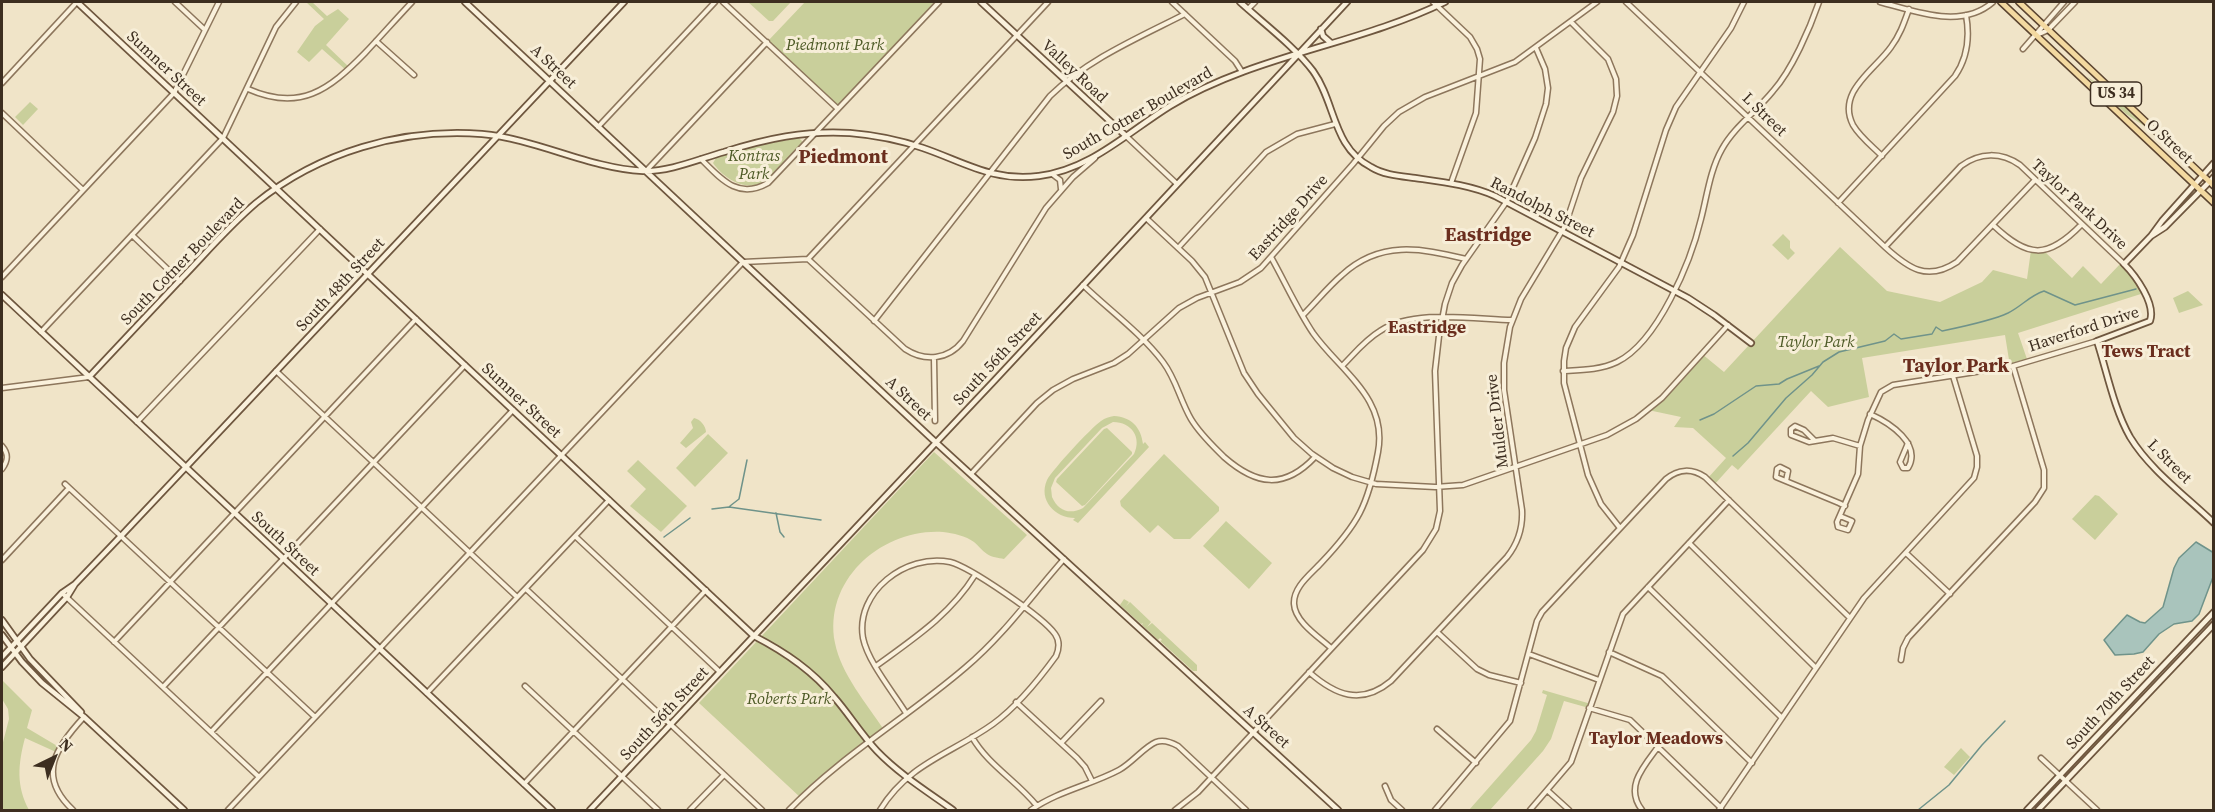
<!DOCTYPE html>
<html>
<head>
<meta charset="utf-8">
<style>
	body { margin:0 }
	#map { position:relative; width:2215px; height:812px; overflow:hidden; background:#f0e4c8; font-family:"Source Serif 4",serif }
	canvas { display:block }
	.frame { position:absolute; inset:0; border:3px solid #3d2e20; pointer-events:none }
	.north { position:absolute; left:24px; top:728px; width:60px; height:60px; -webkit-text-stroke:4px #f7eed8; paint-order:stroke; rotate:43deg; font-size:16px; font-weight:700; line-height:24px; text-align:center; color:#3d2e20 }
	.north::after { content:''; display:block; margin:auto; width:21px; height:27px; background:#3d2e20; clip-path:polygon(50% 0,100% 100%,50% 72%,0 100%) }
</style>
</head>
<body>
<div id="map">
<canvas width="2215" height="812"></canvas>
<div class="frame"></div>
<div class="north">N</div>
</div>
<script>
const g = document.querySelector('canvas').getContext('2d');
g.lineJoin = 'round';
function fillPath(path, color) { g.fillStyle = color; g.fill(path, 'evenodd'); }
function stroke(path, color, width, dash) { g.strokeStyle = color; g.lineWidth = width; g.lineCap = dash ? 'butt' : 'round'; g.setLineDash(dash || []); g.stroke(path); }
function drawText(font, color, halo, rows, align = 'center') {
  g.font = font + ' "Source Serif 4",serif'; g.lineWidth = 6; g.setLineDash([]); g.textBaseline = 'middle'; g.strokeStyle = halo; g.fillStyle = color; for (const [text, x, y, turn = 0] of rows) {
    g.save(); g.translate(x, y); g.rotate((+turn || 0) * Math.PI / 180); g.textAlign = isNaN(turn) ? turn : align; if (halo) g.strokeText(text, 0, 0); g.fillText(text, 0, 0); g.restore();
  }
}
fillPath(new Path2D(`
	M306,2h6l15,14 11,-7 11,10 -23,26 24,23 -3,3 -25,-22 -13,13 -12,-10 18,-26 9,-7z
	M748,2h43l-18,19h-4z
	M805,2h134l-101,107 -71,-67z
	M2086,76l21,14 39,37 -20,-13z
	M30,102l8,7 -15,16 -8,-8z
	M799,138l3,3v3c-11,12 -22,29 -36,37 -19,12 -42,-2 -53,-18l3,-5 38,-12z
	M1783,234l7,7v7l5,5 -7,7 -16,-15z
	M1840,247l47,44 53,11 42,-20 11,-12 34,9 4,-29h12l29,28 11,-12 18,18 21,-22 22,31 -126,40 10,29 -18,4 -5,-31 -143,23 7,39 -41,10 -17,-16 -73,79 -6,-5 -18,20 -7,-6 19,-21 -33,-30 -19,-1 7,-10 -33,-7 54,-56 22,18z
	M2188,291l15,14 -24,8 -6,-15z
	M1114,416c17,1 27,11 29,28l2,-2 4,5 -71,76 -5,-3 2,-2c-20,0 -37,-18 -28,-38 6,-11 44,-52 54,-59 4,-3 8,-4 13,-5zM1113,422c19,0 29,16 21,32l-51,54c-13,7 -25,3 -31,-11l-1,-9 4,-10 47,-50z
	M694,418c6,1 12,8 12,14l-20,16 -6,-5 13,-15 -2,-6z
	M1107,428l25,24v2l-47,51 -3,1 -26,-24 1,-3 47,-50z
	M708,434l20,19 -33,34 -19,-19z
	M934,452l93,83 -23,24c-5,-1 -13,-2 -17,-5 -5,-3 -9,-9 -13,-12 -8,-6 -21,-9 -31,-10 -60,-4 -120,47 -108,111 6,31 32,61 49,87l-83,68 -102,-95z
	M1164,454l55,53v4l-29,28h-16l-16,-14 -8,8 -29,-27 -1,-5z
	M638,460l49,46 -26,26 -31,-26 16,-17 -19,-18z
	M2095,495l4,1 19,18 -23,26 -23,-21z
	M1226,521l46,42 -23,26 -46,-43z
	M1124,599l5,3 -3,4 4,-4 21,20 -4,5 5,-4 45,42v6h-4l-33,-30 2,-1 -2,-2 -2,2 -16,-15 1,-2 -2,1 -21,-19z
	M2,680l30,30 -5,18 32,19 -3,5 -31,-14c-7,26 -9,48 4,72h-27v-64l7,-27 -1,-10 -6,-10z
	M1543,690l48,14 -2,4 -25,-7 -13,38 -8,12 -53,59h-21l62,-70 5,-9 11,-36 -5,-2z
	M1961,748l9,9 -16,18 -10,-8z`), '#c9cf9b');
const water = new Path2D(`
	M2196,542l18,11 -1,24 -14,37 -7,7 -18,3 -15,10 -16,18 -9,2 -19,1 -11,-15 23,-25 13,7 5,1 18,-16 11,-39 5,-10z`);
fillPath(water, '#a9c4bc');
stroke(water, '#6f938a', 1.5);
stroke(new Path2D(`
	M1700,420l14,-6 42,-28 23,-2 8,-5 32,-13
	M1733,456l15,-13 38,-45 26,-23 11,-13 16,-10 46,-11 9,-7 7,5 31,-5 4,-7 6,4c19,-4 49,-10 66,-18 14,-7 21,-17 36,-22l31,14 61,-16
	M730,506l9,-7 8,-39
	M712,509l17,-2 92,13
	M776,513l4,19 4,5
	M664,537l26,-19
	M1918,810l31,-25 33,-40 23,-24`), '#6f938a', 1.5);
const street = new Path2D(`
	M175,2l30,28
	M723,2l115,107
	M1172,2l63,59 7,11
	M1433,2l37,35 7,12 3,10 -4,54 -25,70
	M1626,2l259,245c23,21 42,35 72,15l78,-82
	M1880,2c35,9 81,28 113,0
	M1248,9l7,-7
	M2037,35l11,-5 27,-28
	M376,41l38,34
	M2023,49l41,-47
	M2,83l75,-81
	M248,89c52,23 81,1 117,-36 16,-17 31,-34 47,-51
	M2,113l81,77
	M598,127l117,-125
	M1126,136l51,48
	M1882,156c-10,-10 -22,-19 -29,-31 -17,-33 22,-55 38,-78 9,-12 13,-24 18,-38
	M701,159c20,20 37,41 67,24l171,-181
	M646,171l121,-129
	M1052,174l8,6 1,9
	M1838,203l117,-127c13,-19 15,-39 11,-61
	M1146,218l46,43 13,16 39,96 14,21 36,44 18,16 21,14 19,9 24,7 59,3 28,-2 144,-50 29,-16 26,-21 66,-73
	M1993,225c35,33 54,35 89,-1
	M132,235l48,46
	M1885,247l76,-81c19,-14 40,-14 59,-1l104,99
	M1178,248l88,-96 31,-18 38,-10
	M1271,257c14,25 26,52 42,76 27,38 75,65 65,119 -10,54 -20,72 -57,111 -10,11 -28,24 -27,41 1,18 25,33 37,44
	M808,259l97,90c20,13 43,11 58,-8l83,-133 27,-31 22,-19
	M2,277l172,-184 45,-91
	M1083,285c26,25 58,48 80,77 13,17 17,38 28,57 9,15 21,26 33,38 32,28 60,33 91,0
	M1303,315c13,-13 25,-28 39,-40 38,-35 78,-27 124,-16
	M874,321l176,-225c38,-37 88,-58 135,-82
	M41,332l182,-194 53,-111 20,-25
	M934,358l1,63
	M1342,366c12,-12 23,-26 38,-35 33,-22 93,-12 132,-11
	M276,371l241,226
	M1563,371c19,-1 37,-1 54,-9 41,-20 74,-101 84,-143 6,-23 9,-49 21,-70 12,-22 35,-38 51,-58 19,-21 37,-63 46,-89
	M2,388l87,-11
	M1870,414c20,9 52,30 38,54h-5l-3,-6 8,-19
	M137,422l183,-193
	M1814,440l-10,-10 -9,-4 -4,3v6l18,7 24,-4 27,8
	M2,446c7,8 6,15 0,23
	M971,474l66,-71 16,-13 20,-11 41,-16 14,-9 51,-46 18,-10 43,-16 21,-14 92,-104 31,-38 15,-14 26,-15 90,-35 82,-60
	M1786,481l2,-10 -8,-4 -3,2 -1,8 63,26 6,3
	M65,484l250,233
	M1840,516l12,5 -4,9 -10,-3 -1,-5 21,-48 2,-28 8,-26 13,-28 12,-7 120,-19 84,-25
	M1620,528l-19,-24 -13,-29 -24,-92v-22l2,-13 9,-21 44,-60 14,-32 33,-105 10,-23 55,-79 13,-26
	M575,536l145,136
	M1689,543l127,125
	M1906,553l44,41
	M2,560l67,-72
	M1648,587l134,131
	M526,589l236,221
	M62,593l197,184
	M1437,632l40,37 12,6 32,8
	M114,642l302,-323
	M1609,652l53,24 90,87
	M1529,654l70,26
	M1901,660l2,-12 5,-10 127,-136 9,-14v-18l-31,-104
	M876,666c37,-27 74,-51 99,-91
	M1309,672c26,23 52,34 82,9l116,-124c11,-14 16,-29 15,-47l-18,-120v-27l6,-36 11,-28 44,-73 16,-48 32,-66 4,-16 -1,-17 -8,-20 -37,-37
	M525,686l133,124
	M163,687l302,-322
	M427,693l182,-193
	M1016,702l61,56 8,9 7,14
	M1589,708l41,12 91,88
	M1437,729l39,34
	M211,732l302,-322
	M972,737c16,28 45,44 65,69
	M1061,743l40,-42
	M2041,758l56,52
	M524,784l182,-194
	M1385,786l6,14 11,10
	M1547,790l22,20
	M73,810c-37,-34 -17,-63 11,-93
	M228,810l515,-548 65,-3 240,-257
	M690,810l34,-35
	M789,810c53,-55 119,-93 177,-143 37,-31 66,-72 98,-108
	M880,810c29,-47 71,-56 113,-86 22,-16 47,-46 63,-68 3,-7 4,-15 -1,-22 -12,-17 -85,-67 -105,-72 -44,-9 -95,30 -87,76 5,24 30,54 43,75
	M1031,810c27,-19 60,-25 88,-40 13,-7 25,-23 37,-28 8,-3 15,0 22,4l68,64
	M1175,810l23,-18 225,-242 13,-21 4,-18 -5,-140 4,-35 6,-32 7,-21 10,-18 45,-64 28,-63 11,-34 2,-16 -3,-19 -9,-21
	M1435,810l75,-89 27,-100 5,-9 124,-133c12,-10 26,-11 39,-2l145,141
	M1530,810l41,-48 52,-148 106,-114
	M1642,810c-18,-23 2,-44 16,-63
	M1719,810l145,-212 110,-120 3,-11v-11l-24,-80`);
const secondary = new Path2D(`
	M77,2l677,634c31,16 58,34 80,61 15,17 27,37 43,54 22,23 51,41 76,59
	M465,2l466,436 407,372
	M981,2l145,134
	M1240,2c22,20 56,46 73,69 23,32 19,76 58,96 13,8 29,9 44,11 28,4 55,7 80,18l193,102 26,17 37,28
	M1321,29l2,7 8,7
	M2214,177l-49,50 -14,9 -27,28c12,12 32,40 26,57l-53,20c10,31 17,68 33,96 20,33 56,59 84,86
	M2151,236l11,-15 52,-58
	M2,295l550,515
	M89,377c31,-33 62,-66 93,-99 24,-25 47,-52 74,-75 63,-51 145,-75 226,-69 55,5 106,34 161,37 26,1 56,-12 81,-19 41,-13 82,-22 126,-19 24,2 50,7 73,15 41,14 70,34 116,28 51,-6 89,-44 131,-70 85,-51 187,-61 275,-104
	M2,620l28,39 51,53
	M2,635l20,27 20,21 42,34 100,93
	M2,657l60,-64 13,-9 46,-48 503,-534
	M2,667l65,-70 8,-13
	M590,810l404,-429 353,-379
	M2027,810l187,-198
	M2038,810l176,-186`);
const primary = new Path2D(`
	M2001,2l213,201
	M2019,2l195,184`);
stroke(street, '#8d765c', 7);
stroke(secondary, '#6f573f', 8);
stroke(primary, '#5b4430', 8);
stroke(street, '#faf1dc', 4);
stroke(secondary, '#faf1dc', 4.5);
stroke(primary, '#f3d9a0', 5);
for (const [x, y, w] of [
	[2116,94,51]
]) { const box = new Path2D(); box.roundRect(x - w / 2, y - 12, w, 24, 4.5); g.fillStyle = '#f7eed8'; g.fill(box); stroke(box, '#3d2e20', 1.5); }
drawText('bold 15px', '#3d2e20', null, [
	["US 34",2116,94]
]);
drawText('italic 16px', '#4d5a26', '#f7eed8', [
	["Piedmont Park",835,46],
	["Kontras",754,157],
	["Park",754,175],
	["Taylor Park",1816,343],
	["Roberts Park",789,700]
]);
drawText('16px', '#3d2e20', '#f7eed8', [
	["A Street",553,67,43],
	["Sumner Street",166,69,43],
	["Valley Road",1074,72,43],
	["South Cotner Boulevard",1138,114,-30],
	["L Street",1764,115,44],
	["O Street",2169,142,43],
	["Taylor Park Drive",2079,205,43],
	["Randolph Street",1542,208,27],
	["Eastridge Drive",1289,218,-48],
	["South Cotner Boulevard",183,262,-46],
	["South 48th Street",341,285,-47],
	["Haverford Drive",2084,330,-18],
	["South 56th Street",998,359,-47],
	["A Street",908,399,43],
	["Sumner Street",521,401,43],
	["Mulder Drive",1498,421,-97],
	["L Street",2169,462,45],
	["South Street",285,544,43],
	["South 70th Street",2111,703,-47],
	["South 56th Street",665,714,-47],
	["A Street",1266,727,42]
]);
drawText('bold 18px', '#6b2e1e', '#f7eed8', [
	["Eastridge",1427,328],
	["Tews Tract",2146,352],
	["Taylor Meadows",1656,739]
]);
drawText('bold 20px', '#6b2e1e', '#f7eed8', [
	["Piedmont",843,158],
	["Eastridge",1488,236],
	["Taylor Park",1956,367]
]);
</script>
</body>
</html>
